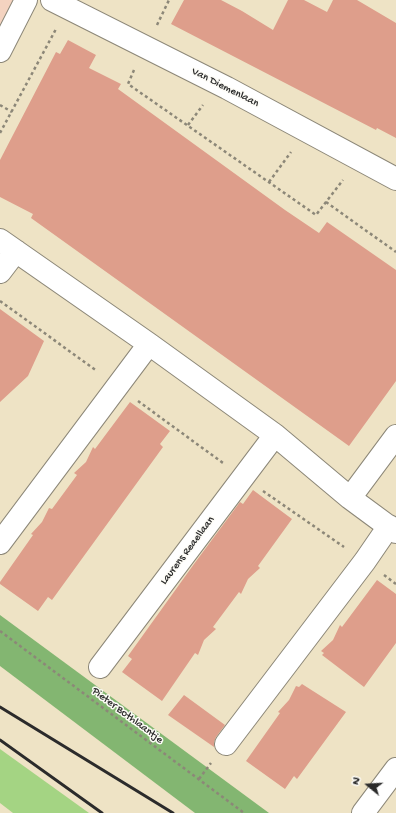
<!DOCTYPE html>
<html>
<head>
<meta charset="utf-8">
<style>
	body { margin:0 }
	#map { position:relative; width:396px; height:813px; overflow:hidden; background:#eee3c5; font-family:"Gochi Hand",sans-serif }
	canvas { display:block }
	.north { position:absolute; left:348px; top:765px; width:40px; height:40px; -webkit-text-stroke:3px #fdfcf7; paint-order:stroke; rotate:288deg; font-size:11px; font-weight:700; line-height:16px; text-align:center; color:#2b2b2b }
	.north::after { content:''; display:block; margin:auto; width:14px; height:18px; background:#2b2b2b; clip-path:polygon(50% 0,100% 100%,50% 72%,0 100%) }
</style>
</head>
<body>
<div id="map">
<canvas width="396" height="813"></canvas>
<div class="north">N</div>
</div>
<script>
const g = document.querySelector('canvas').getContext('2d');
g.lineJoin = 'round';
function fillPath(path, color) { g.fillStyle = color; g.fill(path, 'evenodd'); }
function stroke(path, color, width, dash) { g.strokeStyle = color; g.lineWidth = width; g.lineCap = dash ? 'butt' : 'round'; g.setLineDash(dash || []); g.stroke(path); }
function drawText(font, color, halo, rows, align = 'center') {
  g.font = font + ' "Gochi Hand",sans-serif'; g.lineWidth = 3; g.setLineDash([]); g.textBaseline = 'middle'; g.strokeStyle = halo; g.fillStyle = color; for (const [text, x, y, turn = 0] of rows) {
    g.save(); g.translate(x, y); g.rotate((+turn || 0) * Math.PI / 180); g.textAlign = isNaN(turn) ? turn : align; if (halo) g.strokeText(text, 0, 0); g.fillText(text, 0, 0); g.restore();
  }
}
fillPath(new Path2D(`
	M0,0h21l-21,41z`), '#f4d3c0');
fillPath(new Path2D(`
	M0,749l89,64h-76l-13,-10z`), '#a4d483');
fillPath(new Path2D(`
	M0,615l269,198h-74l-195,-147z`), '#83b671');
fillPath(new Path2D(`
	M184,0h37l21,11 31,19 15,-30h16l23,12 6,-12h24l39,23v115l-19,-10 -1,2 -205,-106z
	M68,40l28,15 -7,13 32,16 -3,5 167,121 34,23 8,-11 69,48v111l-47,65 -318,-228 2,-4 -33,-17v-37l56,-108 4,2z
	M0,309l44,32 -16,35 -28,26z
	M130,402l40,29 -10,13 3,3 -111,153 -4,-3 -10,14 -38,-27v-2l33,-47 -2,-1 11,-12 7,-14 3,1 25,-34 -3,-2 12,-11 7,-15 2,2z
	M253,490l39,29 -34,47 2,2 -12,11 -7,15 -2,-2 -26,35 3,2 -12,11 -6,15 -3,-2 -33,48 -40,-29 10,-13 -4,-3 66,-92 46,-62 3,2z
	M377,580l19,14v49l-32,44 -42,-32 2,-2 -3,-2 12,-11 7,-15 2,2z
	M302,684l44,28 -49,67 -3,-3 -9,13 -39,-28 34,-48 -2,-1 11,-12 7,-14 3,1z
	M184,695l41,30 -9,12 -2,5v5l-46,-32z`), '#de9e8b');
const minor = new Path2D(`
	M52,0l175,88 169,91
	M0,51l26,-51
	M0,240l149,104 126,91 75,63 46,34
	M0,272l16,-21
	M350,498l46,-62
	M0,543l149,-199
	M100,667l175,-232
	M226,744l139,-183 24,-35
	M363,813l33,-44`);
stroke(minor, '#8c8778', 24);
stroke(new Path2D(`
	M157,25l12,-25
	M134,70l-6,14 188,131 27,-35
	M0,105l12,7
	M188,125l15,-20
	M0,133l56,-104
	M269,182l22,-30
	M326,202l70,50
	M0,301l97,70
	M138,401l85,62
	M263,491l81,56
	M384,575l12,9
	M0,631l244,182
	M199,779l12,-16`), '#8c8778', 2.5, [3, 3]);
stroke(minor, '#fff', 22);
stroke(new Path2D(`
	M0,707l173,106
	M0,740l102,73`), '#2b2b2b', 3);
drawText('11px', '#2b2b2b', '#fdfcf7', [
	["Van Diemenlaan",225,88,27],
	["Laurens Reaellaan",188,551,-53],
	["Pieter Bothlaantje",127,716,37]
]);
</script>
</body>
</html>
